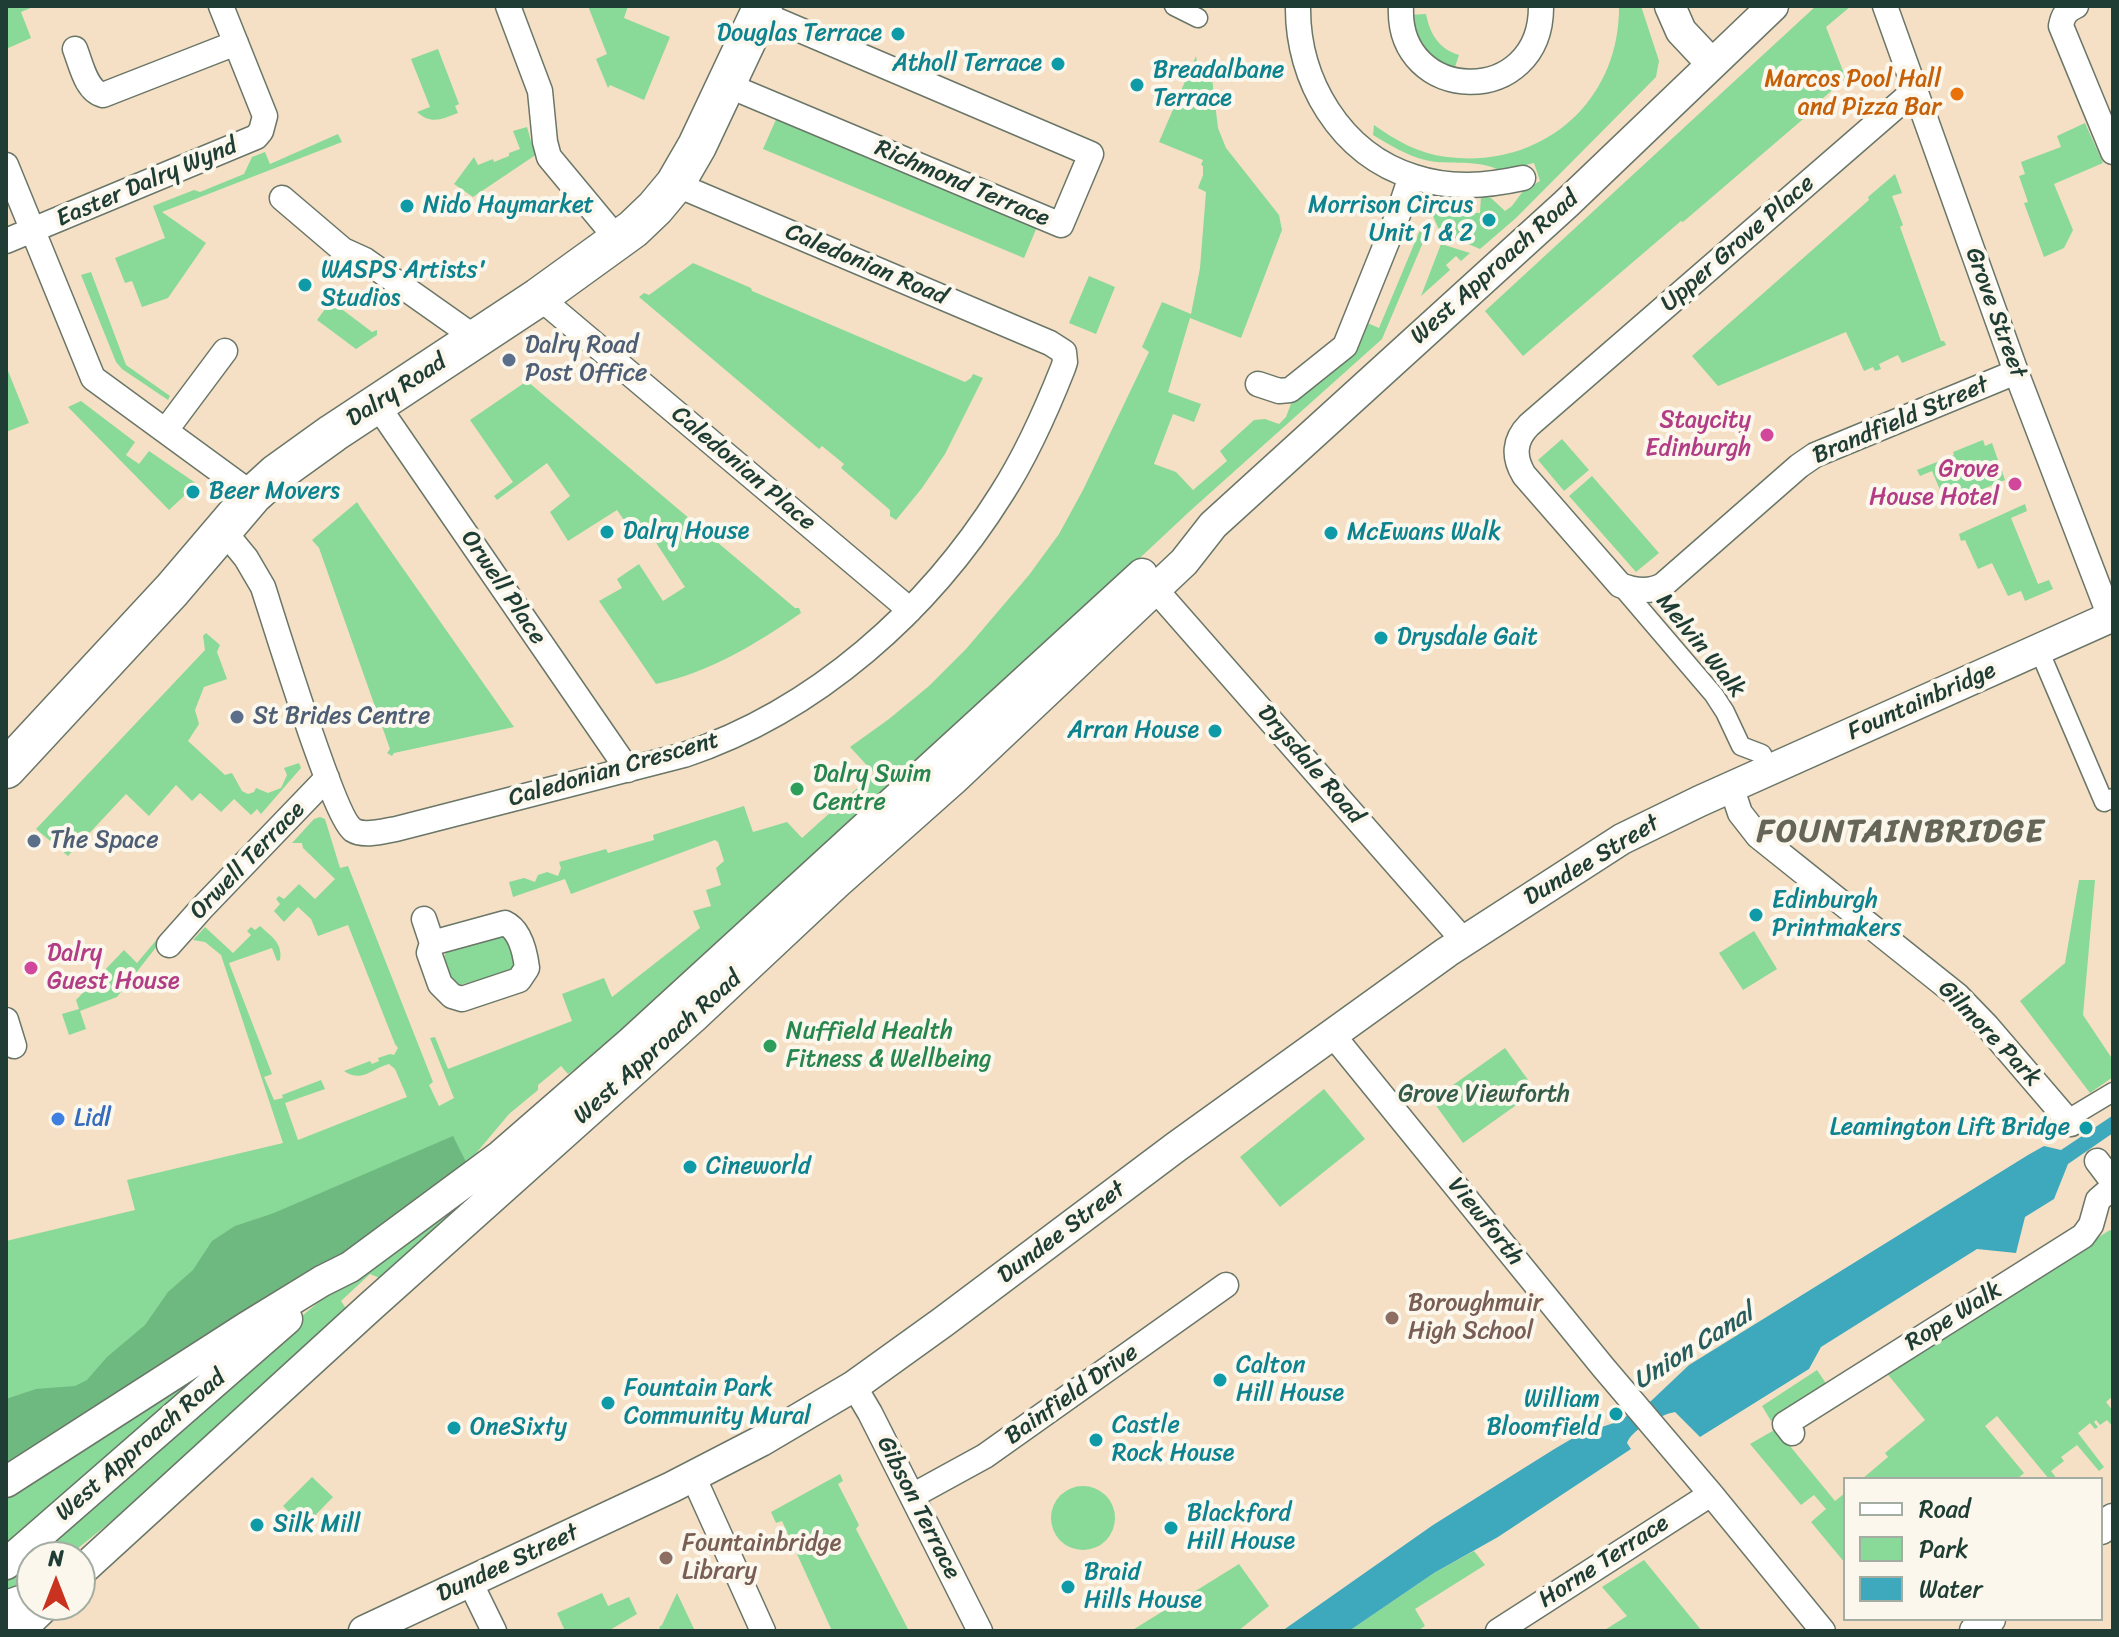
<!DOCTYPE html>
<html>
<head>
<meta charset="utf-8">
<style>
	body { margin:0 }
	#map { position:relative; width:2119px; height:1637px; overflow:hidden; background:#f5e0c5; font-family:Sriracha,sans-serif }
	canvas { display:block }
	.frame { position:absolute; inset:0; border:8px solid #1f3d34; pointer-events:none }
	.legend { position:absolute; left:1843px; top:1477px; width:260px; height:144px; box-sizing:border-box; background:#fbf7ec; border:2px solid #a3ada2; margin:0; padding:10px 14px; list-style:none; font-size:24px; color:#1f3d34 }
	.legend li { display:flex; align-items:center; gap:16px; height:40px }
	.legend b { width:40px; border:2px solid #a3ada2 }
	.north { position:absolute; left:16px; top:1541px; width:80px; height:80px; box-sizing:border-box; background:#fbf7ec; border:2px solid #a3ada2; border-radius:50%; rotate:0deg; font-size:22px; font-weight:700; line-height:32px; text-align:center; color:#1f3d34 }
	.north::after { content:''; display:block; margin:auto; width:28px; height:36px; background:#c8321e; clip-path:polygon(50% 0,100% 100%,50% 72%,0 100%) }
</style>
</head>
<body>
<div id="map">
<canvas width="2119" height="1637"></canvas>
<div class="frame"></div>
<ul class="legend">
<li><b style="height:10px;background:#fff"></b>Road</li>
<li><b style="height:22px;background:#89d998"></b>Park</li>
<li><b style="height:22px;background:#3ea9bd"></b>Water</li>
</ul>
<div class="north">N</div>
</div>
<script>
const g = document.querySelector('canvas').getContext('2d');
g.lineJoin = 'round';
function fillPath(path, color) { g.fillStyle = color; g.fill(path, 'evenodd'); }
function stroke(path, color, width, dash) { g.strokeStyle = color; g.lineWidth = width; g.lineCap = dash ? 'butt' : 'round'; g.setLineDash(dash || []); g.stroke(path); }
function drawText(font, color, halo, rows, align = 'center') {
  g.font = font + ' Sriracha,sans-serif'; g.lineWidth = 8; g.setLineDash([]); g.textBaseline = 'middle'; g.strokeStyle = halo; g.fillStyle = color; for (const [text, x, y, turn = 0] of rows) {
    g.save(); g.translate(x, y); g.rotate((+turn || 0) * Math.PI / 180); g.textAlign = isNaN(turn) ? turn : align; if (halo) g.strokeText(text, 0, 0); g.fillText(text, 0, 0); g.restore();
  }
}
fillPath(new Path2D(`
	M6,6h29l-14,6 10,26 -25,11z
	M588,6h40l-4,12 46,19 -26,63 -34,-15 -2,3 -12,-29 11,-5z
	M1619,6h22l18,55 -3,16 -140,141 -36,31 -40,-17 -7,-16 -16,-8c7,-10 11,-11 23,-10v13l40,2 1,-17 10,2 14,13 7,-5 11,-15 17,-10 -6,-18 -34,8c-21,-13 -50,-5 -75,-11 -19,-5 -35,-15 -52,-25l1,-10c22,16 46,29 73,32 95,12 173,-55 172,-151z
	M1816,6h35l-25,21 19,49 -2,5 -21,18 1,3 -140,120 -2,-1 -158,135 -38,-45z
	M1426,14c4,20 13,35 33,41l-6,18 -29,-18 -16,-40z
	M438,49l21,55 -4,2 3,7c-16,6 -27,12 -41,-1l13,-5 -19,-48z
	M1196,56l3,22h13l6,50 8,20 53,67 3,15 -41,108 -51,-20 -22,74 33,12 -7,18 -21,-8 -19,50 22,8 17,18 34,-29 -7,-10 34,-31 11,-1 14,5 7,-7 6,-16 73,-79 14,6 41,-98 7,3 -45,106 -192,172 -267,250 -297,271 -58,42 -7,-8 -23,19v5l-29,24 -42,50 -461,307v-230l129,-31 -8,-30 156,-37 -62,-188 -16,-13 -12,-2 12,-13 28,26 18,-18 -4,-4 4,-4 4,3 5,-4c11,10 23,17 20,34l-3,1 -5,-13 -43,15 43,111 -8,3 10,23 9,-2 -1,-3 39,-15 4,9 -40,14 13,37 109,-43 -12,-28 -6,-5c-18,5 -27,19 -45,7l26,-10 2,3 7,-3 -1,-3 12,-4 4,1 4,-7 -3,-4 -47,-119 -30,11 -7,-17 -13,-12 -14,15 -10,-11 6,-7 -4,-5 3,-3 5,3 15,-15 16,15 20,-20 -32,-31 -1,-5h-10l22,-24 6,-2 5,2 15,49 8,-2 85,216 -4,3 10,21 15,-8 -24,-60 5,-1 13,32 124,-48 -10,-27 42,-16 8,19 88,-69 -7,-17 18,-5 -5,-16 15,-5 -5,-17 8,-7 -6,-19 -3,-2 -144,54 -6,-15 -52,18 -4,-15 15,-4 11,4 3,-7 9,-3 11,4 3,-8 -2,-6 47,-13 2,4 46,-13 -1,-5 91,-29 9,26 34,-10 15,16 72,-65 -24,-26 39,-28 40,-33 37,-37 63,-74 30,-41 24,-44 66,-138 -7,-5 20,-45 29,12 9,-46 6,-76 -8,-4 5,-13v-9l-2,-1 2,-5 -44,-18z
	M778,115l259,112 -13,31 -261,-109z
	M2085,123l18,40 -49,21 19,46 -9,18 -20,9 -20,-54 4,-1 -9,-26 6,-2 -4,-12 40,-15 -4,-11z
	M527,127l4,14 6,13 -64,43 -19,-13 20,-27 4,8 15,-6 1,3 15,-6v-3l11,-4 -7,-18z
	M338,134l4,8 -180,70 44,31 -38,55 -26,9 -10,-26 -7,2 -10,-25 50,-20 -12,-32 41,-16 6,2 44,-18 8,-17 13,-5 5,12z
	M1895,174l7,19 -10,3 11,29 -3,2 41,114h3l2,4 -44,18 -4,-8 -19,9 2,5 -6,2 -2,-4 -9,4 -18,-39 -128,54 -26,-30 177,-156 -1,-3z
	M1441,244l29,9 -9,8 -5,-5 -10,9 4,5 -29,26z
	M693,263l58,25 1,3 213,91 6,-4 2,-4 10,4 -38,76 -23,34 -26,32 -6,-4v-6l-49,-42 3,-4 -22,-18 -3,3 -180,-152 5,-4 5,2z
	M91,272l35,93 44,31 -2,4 -46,-31 -6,-7 -35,-87z
	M1089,276l26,11 -19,47 -27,-11z
	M331,301l41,31 5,-2v5l-21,14 -39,-29z
	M6,366l23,57 -23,9v-46l2,-1 -2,-6z
	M527,381l268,227h4l2,5c-45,31 -91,59 -145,71l-57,-83 23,-13 -5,-9 22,-15 24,37 22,-14 -36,-55 -12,7 -20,-29 -49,31 -18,-29 20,-16 -23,-33 -50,37 -3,-4 19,-14 -43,-62z
	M81,401l54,41 -9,13 13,9 10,-13 48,33 -28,26 -101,-103z
	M1562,439l27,31 -25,21 -26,-31z
	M1983,440l2,6 7,-3 13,37 -59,24 -14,-33 -12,5 -3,-6 37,-15 -1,-3z
	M1592,476l67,77 -23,19 -67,-76z
	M357,502l5,8 152,217 -120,26 -2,3 -5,-3 3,-4 -71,-201 -7,-8z
	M2025,504l2,7 -16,7 27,66 11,-4 4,9 -28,12 -4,-10 -13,5 -16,-33 -14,6 -13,-29 -4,1 -2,-7z
	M206,633l14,12 -3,7 10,27 -23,8 -9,23 4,14 -11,17 37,34 7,-2 10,18 6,3 6,-2 2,-4 12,5 13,-5 6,-13 -3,-7 15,-5 2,5 -40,46 -4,-5 -6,6 -17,-16 -13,13 -21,-19 -8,8 -16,-16 -27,31 -23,-22 -58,62 -32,-27 169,-179 -2,-14z
	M2079,880h16l-12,135 30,45v17l-23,16 -70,-92 45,-38z
	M1754,931l23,38 -34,21 -24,-37z
	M502,934l4,3 9,25 -3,8 -55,16 -8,-5 -6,-22 4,-9z
	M158,938l3,3 -44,56 -37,14 6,18 -17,6 -7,-21 17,-5 -3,-9 48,-50 13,13z
	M1505,1048l31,43 -73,52 -31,-43z
	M1324,1089l41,50 -85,68 -40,-50z
	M448,1215l3,2 -69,62 -12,-5 -29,27 6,9 -116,106 -123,108 -41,33h-35v27l-26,12v-24l235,-206 96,-79z
	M2110,1230l3,3v163l-7,6 7,9v16l-6,-7 -7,5 -4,-5 -2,2 4,5 -3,2 -5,-6 -12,10 26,34 -5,4 -22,-26 -16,12 3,4 -13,10 6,8h-8l-52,-63 -12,10 39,47 -7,6h-155l26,-22 -3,-4 40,-33 -40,-49z
	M270,1320l-264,225v-55z
	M1817,1370l10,15 -56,36 -9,-15z
	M1776,1429l59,72 10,-8v70l-34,-41 15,-13 -12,-14 -13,10 -51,-61z
	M840,1474l3,7 -5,3 21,41 -3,4 53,102h-77l-50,-110 -6,2 -5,-11z
	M312,1477l21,20 -29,30 -21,-21z
	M1051 1518a32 32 0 1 1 64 0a32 32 0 1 1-64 0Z
	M1474,1551l11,14 -70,44 10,17 -8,5h-68l85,-58z
	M1644,1560l58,71h-99l24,-15 -25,-29z
	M1239,1564l30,42 -31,25h-107z
	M602,1593l6,13 21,-9 8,17 -29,17h-43l-8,-18z
	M677,1593l18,38h-34l-2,-4 3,-2z`), '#89d998');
fillPath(new Path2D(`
	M453,1136l14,28 -139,103 -322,204v-72l30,-10 39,-3 12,-6 20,-23 38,-32 23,-33 25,-22 19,-29 23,-15 39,-13z`), '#6eb980');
fillPath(new Path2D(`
	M2113,1108v25l-45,31 -14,35 -29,18 -9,36 -39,-4 -156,98 -12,22 -109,68 -25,-25c-15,3 -43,17 -48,31l4,6 -133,88 -64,36 -85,58h-67l151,-106 123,-77 24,-14 37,-12 34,-21 38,-36 339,-210 16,-9 17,4 51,-34z`), '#3ea9bd');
const pedestrian = new Path2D(`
	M1174,6l24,12
	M1620,585l94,110 11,17 16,34 21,8 7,16
	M2039,650l65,152 9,-4
	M2068,1119l45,-27`);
const minor = new Path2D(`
	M508,6l32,85 5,51 4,15 69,83
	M1298,6c-1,74 42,148 116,171 36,12 72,9 109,1
	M1401,6c-5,99 141,103 140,0
	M1885,6l131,366 94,245
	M2076,6c-10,5 -13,9 -15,20l52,126
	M75,49c6,15 11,42 28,46l133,-52
	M727,85l334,140 30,-71 -331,-141
	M1915,90l-386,335c-15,15 -16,32 -5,50l96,110c15,6 29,8 43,0l136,-119 16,-11 201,-83
	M6,165l87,213 160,117
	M282,198l61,52 22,10 112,79
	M6,241l250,-104 5,-6 4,-15 -44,-110
	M539,297l371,313
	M1258,384l21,7 11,-1 55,-44 54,-134 12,-36
	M377,405l251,365
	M166,430l59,-79
	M223,530l23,28 17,29c11,34 71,230 90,243 11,7 31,1 43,-1l288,-74c132,-44 245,-145 318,-262 25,-39 44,-82 61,-125l2,-6 -1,-10 -14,-9 -375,-159
	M1155,589l309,352
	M1731,786l9,27 18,23 199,159 30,31 84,98
	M424,919l8,24 -3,10 11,31 12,12 10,3 57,-19 8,-12c-2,-16 -7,-38 -22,-45l-73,20
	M169,945l32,-36 126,-131
	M6,1020l8,26
	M1332,1034l271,333 108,127 112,137
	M2097,1161l16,21
	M854,1386l16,27 110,218
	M1792,1433l-7,-9 298,-188 8,-11 7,-25 15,-13
	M693,1476l70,155
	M912,1496l73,-40 241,-171
	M470,1582l24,49
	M1498,1631l213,-137`);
const tertiary = new Path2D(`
	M1670,6l11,25 31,33
	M6,1482l241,-155 75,-46 28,-14 150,-111 131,-114 511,-468
	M2101,1529l12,-10
	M6,1564l281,-245
	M80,1572l290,-265 324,-290 142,-133 117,-104 231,-218 29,-37 353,-321 207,-198
	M6,1606l26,-9
	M19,1631l27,-26
	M364,1631l308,-144 89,-46 93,-55 89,-64 233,-175 271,-195 175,-113 78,-38 413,-185
	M1975,1631l15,-12`);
const primary = new Path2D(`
	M6,769l166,-179 81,-95 23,-21 57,-41 206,-136 94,-68 22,-21 20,-24 22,-38 66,-140`);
stroke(pedestrian, '#6a7667', 21);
stroke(minor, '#6a7667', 27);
stroke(tertiary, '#6a7667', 33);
stroke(primary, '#6a7667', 41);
stroke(pedestrian, '#fff', 18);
stroke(minor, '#fff', 24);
stroke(tertiary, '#fff', 30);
stroke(primary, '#fff', 38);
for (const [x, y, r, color] of [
	[898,34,8,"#0f9aa8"],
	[1058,64,8,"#0f9aa8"],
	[1137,85,8,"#0f9aa8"],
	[1957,94,8,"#e8710a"],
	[407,206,8,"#0f9aa8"],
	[1489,220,8,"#0f9aa8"],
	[305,285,8,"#0f9aa8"],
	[509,360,8,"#5c6f8a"],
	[1767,435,8,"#d1479c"],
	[2015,484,8,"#d1479c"],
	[193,492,8,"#0f9aa8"],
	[607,532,8,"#0f9aa8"],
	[1331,533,8,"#0f9aa8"],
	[1381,638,8,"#0f9aa8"],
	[237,717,8,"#5c6f8a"],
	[1215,731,8,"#0f9aa8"],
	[797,789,8,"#2e9e5b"],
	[34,841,8,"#5c6f8a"],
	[1756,915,8,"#0f9aa8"],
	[31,968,8,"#d1479c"],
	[770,1046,8,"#2e9e5b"],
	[58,1119,8,"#3f7fe0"],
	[2086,1128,8,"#0f9aa8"],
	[690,1167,8,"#0f9aa8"],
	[1392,1318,8,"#8d6e63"],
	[1220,1380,8,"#0f9aa8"],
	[608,1403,8,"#0f9aa8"],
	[1616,1414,8,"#0f9aa8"],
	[454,1428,8,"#0f9aa8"],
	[1096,1440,8,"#0f9aa8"],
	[257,1525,8,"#0f9aa8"],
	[1171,1528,8,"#0f9aa8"],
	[666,1558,8,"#8d6e63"],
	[1068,1587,8,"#0f9aa8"]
]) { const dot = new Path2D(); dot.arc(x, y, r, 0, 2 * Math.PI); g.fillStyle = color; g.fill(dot); stroke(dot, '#fbf7ec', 3); }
drawText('24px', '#0d838f', '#fbf7ec', [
	["Douglas Terrace",882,34,"right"],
	["Atholl Terrace",1042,64,"right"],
	["Breadalbane",1153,71],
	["Terrace",1153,99],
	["Nido Haymarket",423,206],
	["Morrison Circus",1473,206,"right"],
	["Unit 1 & 2",1473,234,"right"],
	["WASPS Artists'",321,271],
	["Studios",321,299],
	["Beer Movers",209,492],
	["Dalry House",623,532],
	["McEwans Walk",1347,533],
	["Drysdale Gait",1397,638],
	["Arran House",1199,731,"right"],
	["Edinburgh",1772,901],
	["Printmakers",1772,929],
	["Leamington Lift Bridge",2070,1128,"right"],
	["Cineworld",706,1167],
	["Calton",1236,1366],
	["Hill House",1236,1394],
	["Fountain Park",624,1389],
	["Community Mural",624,1417],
	["William",1600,1400,"right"],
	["Bloomfield",1600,1428,"right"],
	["Castle",1112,1426],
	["Rock House",1112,1454],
	["OneSixty",470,1428],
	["Blackford",1187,1514],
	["Hill House",1187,1542],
	["Silk Mill",273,1525],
	["Braid",1084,1573],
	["Hills House",1084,1601]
], 'left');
drawText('24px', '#c56008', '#fbf7ec', [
	["Marcos Pool Hall",1941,80],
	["and Pizza Bar",1941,108]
], 'right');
drawText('24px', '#1f3d34', '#fbf7ec', [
	["Easter Dalry Wynd",147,183,-23],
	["Richmond Terrace",962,184,23],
	["Upper Grove Place",1738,244,-41],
	["Caledonian Road",866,265,23],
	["West Approach Road",1495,268,-42],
	["Grove Street",1995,313,70],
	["Dalry Road",397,391,-33],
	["Brandfield Street",1901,421,-23],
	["Caledonian Place",743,469,40],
	["Orwell Place",503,588,56],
	["Melvin Walk",1700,646,51],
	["Fountainbridge",1922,702,-24],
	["Drysdale Road",1310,765,49],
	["Caledonian Crescent",614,770,-16],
	["Orwell Terrace",248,861,-46],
	["Dundee Street",1592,861,-31],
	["Gilmore Park",1989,1034,46],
	["West Approach Road",658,1048,-42],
	["Viewforth",1485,1222,51],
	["Dundee Street",1062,1233,-37],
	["Rope Walk",1954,1317,-32],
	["Bainfield Drive",1072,1395,-35],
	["West Approach Road",141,1446,-41],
	["Gibson Terrace",918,1508,63],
	["Horne Terrace",1604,1562,-33],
	["Dundee Street",508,1564,-25]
]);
drawText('24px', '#4e5e75', '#fbf7ec', [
	["Dalry Road",525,346],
	["Post Office",525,374],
	["St Brides Centre",253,717],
	["The Space",50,841]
], 'left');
drawText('24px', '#b23c85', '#fbf7ec', [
	["Staycity",1751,421],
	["Edinburgh",1751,449],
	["Grove",1999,470],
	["House Hotel",1999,498],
	["Dalry",47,954,"left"],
	["Guest House",47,982,"left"]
], 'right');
drawText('24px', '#27864d', '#fbf7ec', [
	["Dalry Swim",813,775],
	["Centre",813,803],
	["Nuffield Health",786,1032],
	["Fitness & Wellbeing",786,1060]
], 'left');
drawText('24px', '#345c48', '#fbf7ec', [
	["Grove Viewforth",1484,1095]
]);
drawText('24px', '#366cbe', '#fbf7ec', [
	["Lidl",74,1119]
], 'left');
drawText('24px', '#785e54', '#fbf7ec', [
	["Boroughmuir",1408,1304],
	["High School",1408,1332],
	["Fountainbridge",682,1544],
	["Library",682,1572]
], 'left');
drawText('italic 26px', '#285d5d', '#fbf7ec', [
	["Union Canal",1694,1348,-32]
]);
g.letterSpacing = '2px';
drawText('bold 32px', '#666658', '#fbf7ec', [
	["FOUNTAINBRIDGE",1901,833]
]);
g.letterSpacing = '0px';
</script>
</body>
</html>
